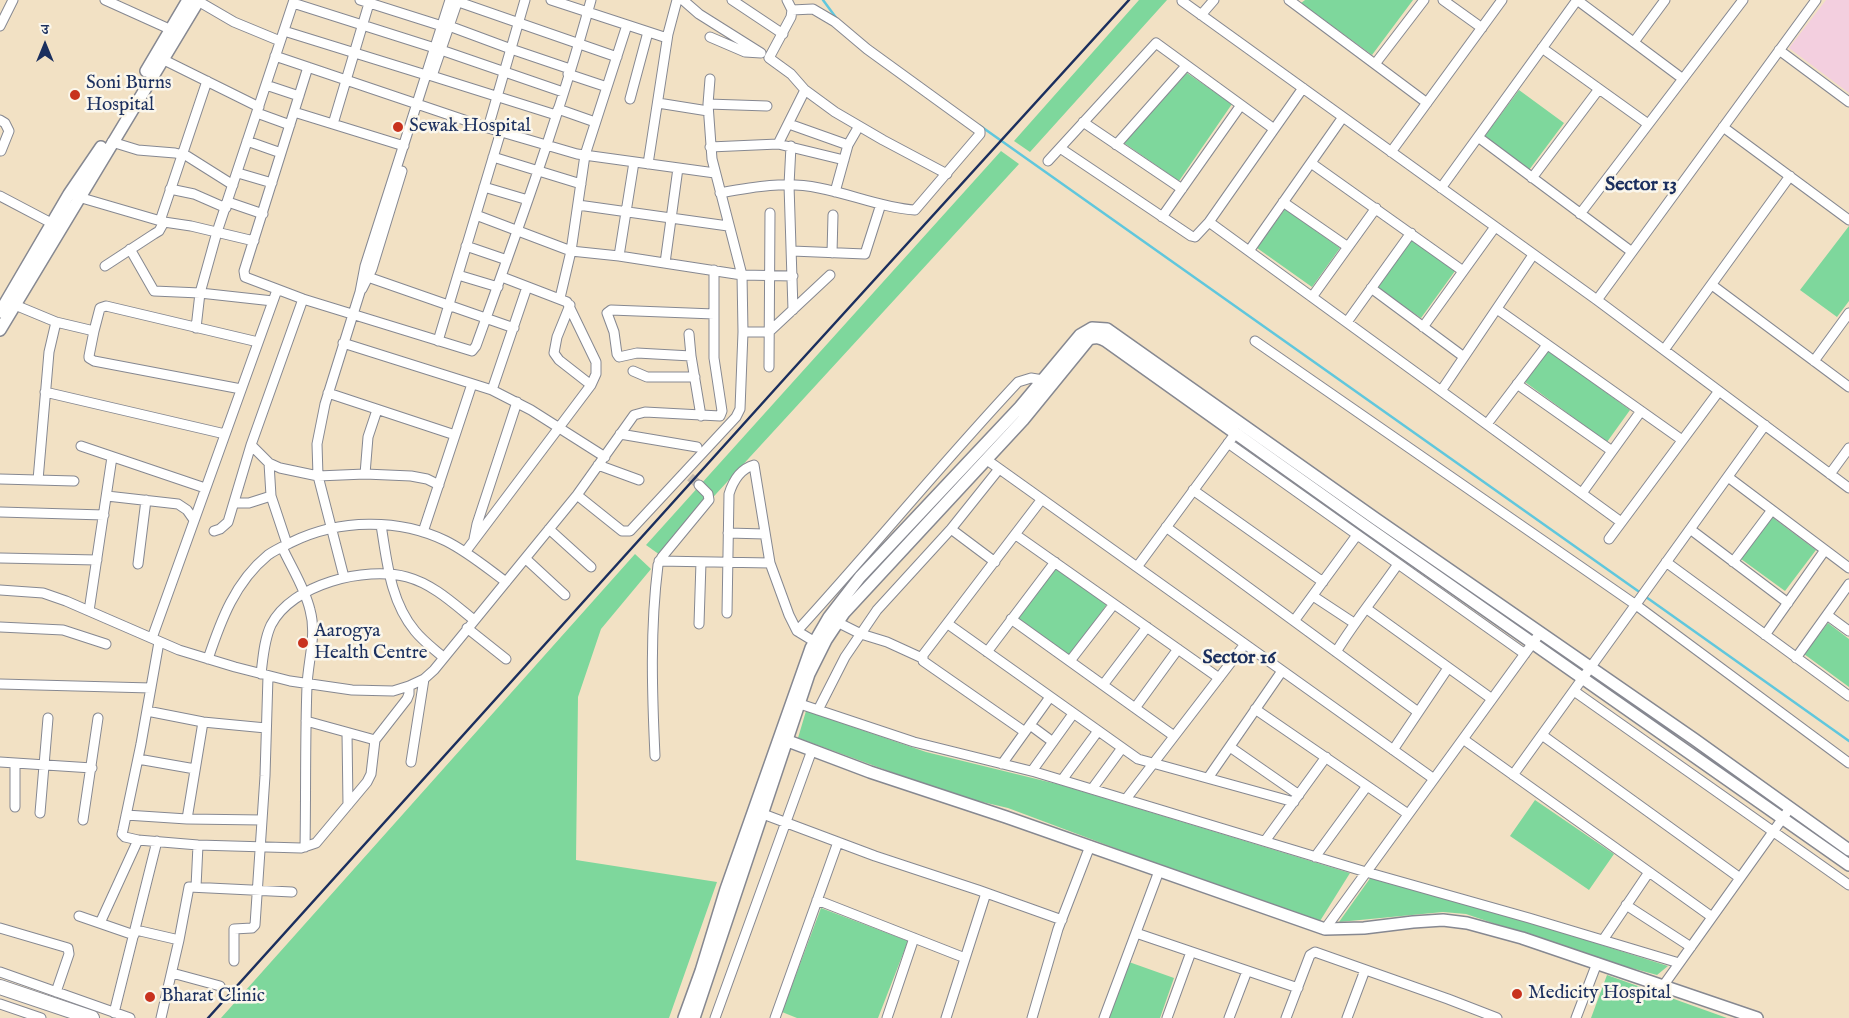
<!DOCTYPE html>
<html>
<head>
<meta charset="utf-8">
<style>
	body { margin:0 }
	#map { position:relative; width:1849px; height:1018px; overflow:hidden; background:#f2e1c4; font-family:"IM FELL English","Noto Serif Devanagari",serif }
	canvas { display:block }
	.north { position:absolute; left:20px; top:20px; width:50px; height:50px; -webkit-text-stroke:4px #fbf7ec; paint-order:stroke; rotate:0deg; font-size:14px; font-weight:700; line-height:20px; text-align:center; color:#1b2f5e }
	.north::after { content:''; display:block; margin:auto; width:18px; height:22px; background:#1b2f5e; clip-path:polygon(50% 0,100% 100%,50% 72%,0 100%) }
</style>
</head>
<body>
<div id="map">
<canvas width="1849" height="1018"></canvas>
<div class="north">उ</div>
</div>
<script>
const g = document.querySelector('canvas').getContext('2d');
g.lineJoin = 'round';
function fillPath(path, color) { g.fillStyle = color; g.fill(path, 'evenodd'); }
function stroke(path, color, width, dash) { g.strokeStyle = color; g.lineWidth = width; g.lineCap = dash ? 'butt' : 'round'; g.setLineDash(dash || []); g.stroke(path); }
function drawText(font, color, halo, rows, align = 'center') {
  g.font = font + ' "IM FELL English",serif'; g.lineWidth = 5; g.setLineDash([]); g.textBaseline = 'middle'; g.strokeStyle = halo; g.fillStyle = color; for (const [text, x, y, turn = 0] of rows) {
    g.save(); g.translate(x, y); g.rotate((+turn || 0) * Math.PI / 180); g.textAlign = isNaN(turn) ? turn : align; if (halo) g.strokeText(text, 0, 0); g.fillText(text, 0, 0); g.restore();
  }
}
fillPath(new Path2D(`
	M1826,0h23v93l-60,-45z`), '#f3cfdf');
fillPath(new Path2D(`
	M1139,0h28l-137,152 -16,-11z
	M1305,0h108l-41,55 -71,-52z
	M1187,73l45,31 -53,77 -55,-38z
	M1519,90l45,33 -35,47 -45,-33z
	M1001,151l18,13 -359,391 -14,-10z
	M1285,209l55,39 -28,39 -55,-39z
	M1849,226v75l-12,16 -37,-27z
	M1412,240l43,31 -34,47 -44,-30z
	M1548,350l82,60 -23,32 -82,-60z
	M1772,517l44,33 -31,41 -44,-32z
	M635,554l16,15 -50,60 -23,68 -2,163 141,22 -48,136h-448z
	M1055,567l52,37 -37,52 -52,-38z
	M1828,623l21,16v48l-45,-33z
	M806,711l120,41 135,33 289,88 -30,48 -152,-53 -160,-60 -51,-12 -159,-58z
	M1535,800l79,54 -25,36 -79,-54z
	M1371,877l199,58 98,31 -11,9 -55,-15 -136,-46 -23,-2 -104,10z
	M821,908l87,33 -30,77h-81l-15,-6z
	M1129,962l45,16 -14,40h-51z
	M1607,975l120,43h-136z`), '#7ed79c');
stroke(new Path2D(`
	M823,0l14,19
	M979,125l659,466
	M1646,597l203,144`), '#60c7dd', 2.5);
stroke(new Path2D(`
	M690,477l9,8`), '#c7bdb0', 9, [9, 4.5]);
const street = new Path2D(`
	M105,0l71,32
	M360,0l82,26
	M453,0l164,57
	M551,0l116,38
	M683,0l16,14 62,39
	M732,0l51,34
	M787,0l5,10 -1,7 -22,41 22,16 14,16 30,22 48,28 64,34
	M1289,0l138,103
	M1443,0l39,28
	M1577,0l106,79
	M198,1l36,21 46,19
	M1182,1l415,299 252,188
	M293,3l148,47 122,42
	M1201,15l13,-15
	M0,26l13,-26
	M449,26l62,23 59,20
	M284,31l142,44
	M710,37l35,15 16,1
	M1634,42l31,-42
	M1542,48l106,76
	M1779,50l70,52
	M275,56l213,72 89,26 138,19
	M162,59l97,48
	M1375,64l49,-64
	M308,67l-64,204 1,6 58,22 169,52 4,-5c41,-114 83,-229 115,-346
	M568,74l39,13
	M432,76l26,-76
	M432,76l124,39
	M266,85l33,11
	M630,99l18,-67
	M658,103l50,8
	M708,104l59,2
	M558,109l37,13
	M294,112l110,34
	M257,113l33,12
	M0,120l5,3 4,8 -8,20
	M1083,122l99,67
	M333,124l37,-124
	M789,124l59,21
	M1723,127l126,93
	M488,128l37,-128
	M1478,137l154,115
	M247,141l34,12
	M112,142l26,8 37,3 12,3 46,29
	M778,144l27,-54
	M1116,145l70,-79
	M791,146l-2,39 4,125
	M710,147l68,-3 66,16
	M1060,148l131,88 4,1 14,-15 94,-134
	M1391,152l111,-152
	M493,157l88,27
	M1048,161l108,-118 118,86
	M1311,163l152,108
	M648,164l20,-130 9,-34
	M238,173l34,10
	M1532,178l67,-89
	M484,187l44,13
	M1441,188l136,-188
	M170,189l24,5 32,14
	M835,192l13,-47 11,-19
	M720,193c33,-6 65,-12 99,-5 32,6 64,20 96,22l65,-76v-3l-113,-82 -32,-27 -22,-13 -21,1
	M0,196l57,30
	M75,196l89,26 27,4 63,15
	M228,202l35,12
	M1283,202l65,45
	M578,205l150,21
	M1580,214l163,-214
	M476,215l95,36 48,5 123,19 51,1
	M1162,217l79,-112
	M160,221l47,-140
	M1209,222l412,300
	M466,246l41,14
	M130,249l24,42 46,2 73,8
	M792,251l73,3 16,-50
	M1249,251l94,-134
	M832,253l1,-38
	M619,256l15,-94
	M665,263l13,-95
	M105,266l49,-32 5,-3 5,-9
	M458,275l40,12
	M365,276l149,52
	M1712,285l137,102
	M1371,288l93,69
	M362,289l10,-20 30,-98
	M1312,297l64,-89
	M560,298l11,-47 14,-96 42,-130
	M1597,300l219,-300
	M15,305l41,17 38,9 -5,25v2l5,3 147,28
	M570,305l-13,32 -3,16 5,7 32,25
	M1497,309l185,131
	M1347,322l64,-89
	M1423,327l72,-100
	M196,328l4,-35 17,-61 77,-232
	M94,331l6,-23 6,-2 152,36
	M743,332h26l61,-57
	M689,334l2,22 -54,-3 -18,4 -2,-3 -3,-22 -7,-19 4,-3 103,4
	M438,341l63,-210
	M1255,341l381,264 213,158
	M343,343l149,47 39,20 74,47
	M1664,350l126,-174
	M691,356l10,60
	M1814,361l35,-48
	M769,367l1,-154
	M633,371l14,6h48
	M1517,384l95,67
	M492,390l35,-103
	M1441,391l92,-136
	M45,392l180,42
	M328,393l127,42
	M1487,424l60,-79
	M620,434l77,13
	M1228,443l297,211
	M251,445l18,18 11,5 38,8 47,-2 46,2 16,3 12,6
	M81,446l124,42
	M987,460l447,319
	M269,463l2,33 16,48
	M598,465l41,15
	M365,474l3,-37 9,-27
	M1830,474l19,-26
	M1728,477l121,91
	M0,479l74,2
	M38,480l11,-128 7,-30
	M1193,490l130,92
	M1582,493l59,-82
	M577,495l45,36h8l106,-114 4,-8 3,-77 -1,-57 -30,-116 -4,-55 2,-25
	M107,496l71,8 9,6 7,10
	M234,503h15l22,-7
	M0,512l104,3
	M381,525c6,36 9,76 34,106 8,10 19,18 28,26
	M1166,527l252,185
	M549,529l42,38
	M951,529l44,33
	M1690,529l98,74
	M214,531l6,-2 8,-7 23,-77 52,-146
	M423,532l49,-148
	M728,533l37,1
	M1016,535l203,143
	M474,539l3,-15 40,-122
	M1609,539l110,-148
	M282,547c9,20 23,41 28,63 7,25 -2,50 -3,76 -2,53 -1,107 -2,161
	M466,551l125,-166 5,-11v-12l-29,-60 -65,-25
	M0,558l97,2
	M526,559l39,36
	M659,561l111,2
	M1666,562l183,134
	M1733,562l39,-52
	M138,564l8,-64
	M1137,567l95,-129
	M344,577l-26,-101 -1,-32 8,-40 35,-112 5,-26 85,-266
	M0,590l43,3 23,8 113,49 56,17 55,14 62,9 41,1 16,-5 15,-7 10,-9 143,-175 57,-80 11,-3 75,4 2,-5 -8,-53v-88
	M1313,596l41,27
	M1367,609l125,90
	M89,611l23,-154
	M727,613l2,-119c4,-13 11,-25 25,-29l16,98 19,52 8,16 23,14
	M1827,615l22,16
	M1011,619l163,117
	M1294,621l63,-86
	M837,622l24,12 26,8 35,16
	M699,624l2,-62
	M948,624l190,135 156,43
	M0,627l63,3 43,14
	M467,628l39,31
	M797,631c75,-82 145,-168 221,-249l13,-4 12,2
	M1765,635l60,-85
	M152,638l125,-348
	M987,652l68,-90
	M1336,652c19,-31 42,-59 62,-88
	M1796,658l53,-74
	M208,659c13,-39 27,-77 60,-104 7,-5 16,-9 24,-13 47,-23 107,-24 154,-1 22,11 41,27 60,41
	M1070,661l44,-57
	M261,674c2,-16 3,-34 10,-49 21,-41 94,-59 136,-48 26,7 47,27 67,43
	M0,684l151,4
	M1103,685l44,-58
	M1574,691l275,194
	M794,702l120,40 121,30 331,100 163,46 150,45
	M1135,708l43,-59
	M1255,709l153,105
	M818,710l27,-53 32,-47 74,-81 48,-60
	M147,711l56,11 63,6
	M306,721l69,19 32,-41 2,-5v-8
	M1030,725l23,17
	M1025,732l-102,-71v-6l119,-156
	M347,733l1,72
	M1542,735l198,143
	M1463,739l249,178
	M1230,747l69,48
	M1393,750l55,-82
	M655,756c-3,-64 -5,-127 3,-191l4,-8 47,-57 -1,-6 -9,-9
	M138,759l57,10
	M0,762l92,6
	M411,762l13,-83
	M1002,764l48,-67
	M1032,771l41,-57
	M1513,775l252,-350
	M1208,778l74,-107
	M1062,780l36,-49
	M1092,789l30,-41
	M1126,799l119,-155
	M15,807v-44
	M40,813l8,-95
	M763,814l112,42 103,34 84,30
	M126,815l61,4 75,1
	M187,819l16,-97
	M83,820l15,-102
	M138,840l60,5 103,3 15,-5 51,-61 4,-8 4,-34
	M1265,841l61,-84
	M1315,857l52,-71
	M196,887l2,-42
	M817,900l148,58
	M1626,905l65,42
	M79,916l55,19
	M100,923l38,-83 -13,-3 -3,-3 1,-4 18,-86 18,-102
	M0,928l68,20 1,6 -13,38
	M1325,929l215,-296
	M136,930l43,10
	M1136,933l162,55
	M1603,940l46,-68
	M234,961v-32l18,-1 3,-3 10,-149 3,-100
	M0,972l130,46
	M172,973l48,13
	M1663,986l127,-178
	M0,1004l41,14
	M114,1013l43,-172
	M161,1018l18,-78 10,-53 103,5
	M715,1018l97,-268
	M775,1018l63,-176
	M887,1018l27,-80
	M946,1018l40,-125
	M1032,1018l26,-89 32,-83
	M1104,1018l55,-147
	M1167,1018l24,-66
	M1229,1018l18,-47
	M1286,1018l24,-63 5,-3 133,47 49,19
	M1347,1018l18,-48
	M1576,1018l21,-55`);
const secondary = new Path2D(`
	M146,71l42,-71
	M0,312l69,-118 32,-47
	M0,330l199,-330
	M780,738l90,34 136,45 319,112 39,-1 49,-6 30,-2 24,3 55,15 235,80
	M684,1018l17,-47 25,-82 85,-241 18,-31 31,-40 160,-170 60,-72 12,-7 15,1 269,190 318,220 155,111
	M694,1018l115,-344 17,-34 18,-27 179,-193 66,-81c7,-2 10,-2 17,2l261,186 482,338`);
const primary = new Path2D(`
	M0,987l92,31`);
stroke(street, '#868891', 11);
stroke(secondary, '#868891', 14);
stroke(primary, '#868891', 16);
stroke(street, '#fff', 9);
stroke(secondary, '#fff', 11);
stroke(primary, '#fff', 14);
stroke(new Path2D(`
	M208,1018l587,-651 334,-367`), '#1b2f5e', 2.5);
for (const [x, y, r, color] of [
	[75,95,6,"#c8321e"],
	[398,127,6,"#c8321e"],
	[303,643,6,"#c8321e"],
	[1517,994,6,"#c8321e"],
	[150,997,6,"#c8321e"]
]) { const dot = new Path2D(); dot.arc(x, y, r, 0, 2 * Math.PI); g.fillStyle = color; g.fill(dot); stroke(dot, '#fbf7ec', 2); }
drawText('19px', '#1b2f5e', '#fbf7ec', [
	["Soni Burns",86,84],
	["Hospital",86,106],
	["Sewak Hospital",409,127],
	["Aarogya",314,632],
	["Health Centre",314,654],
	["Medicity Hospital",1528,994],
	["Bharat Clinic",161,997]
], 'left');
drawText('bold 20px', '#1b2f5e', '#fbf7ec', [
	["Sector 13",1641,186],
	["Sector 16",1239,659]
]);
</script>
</body>
</html>
